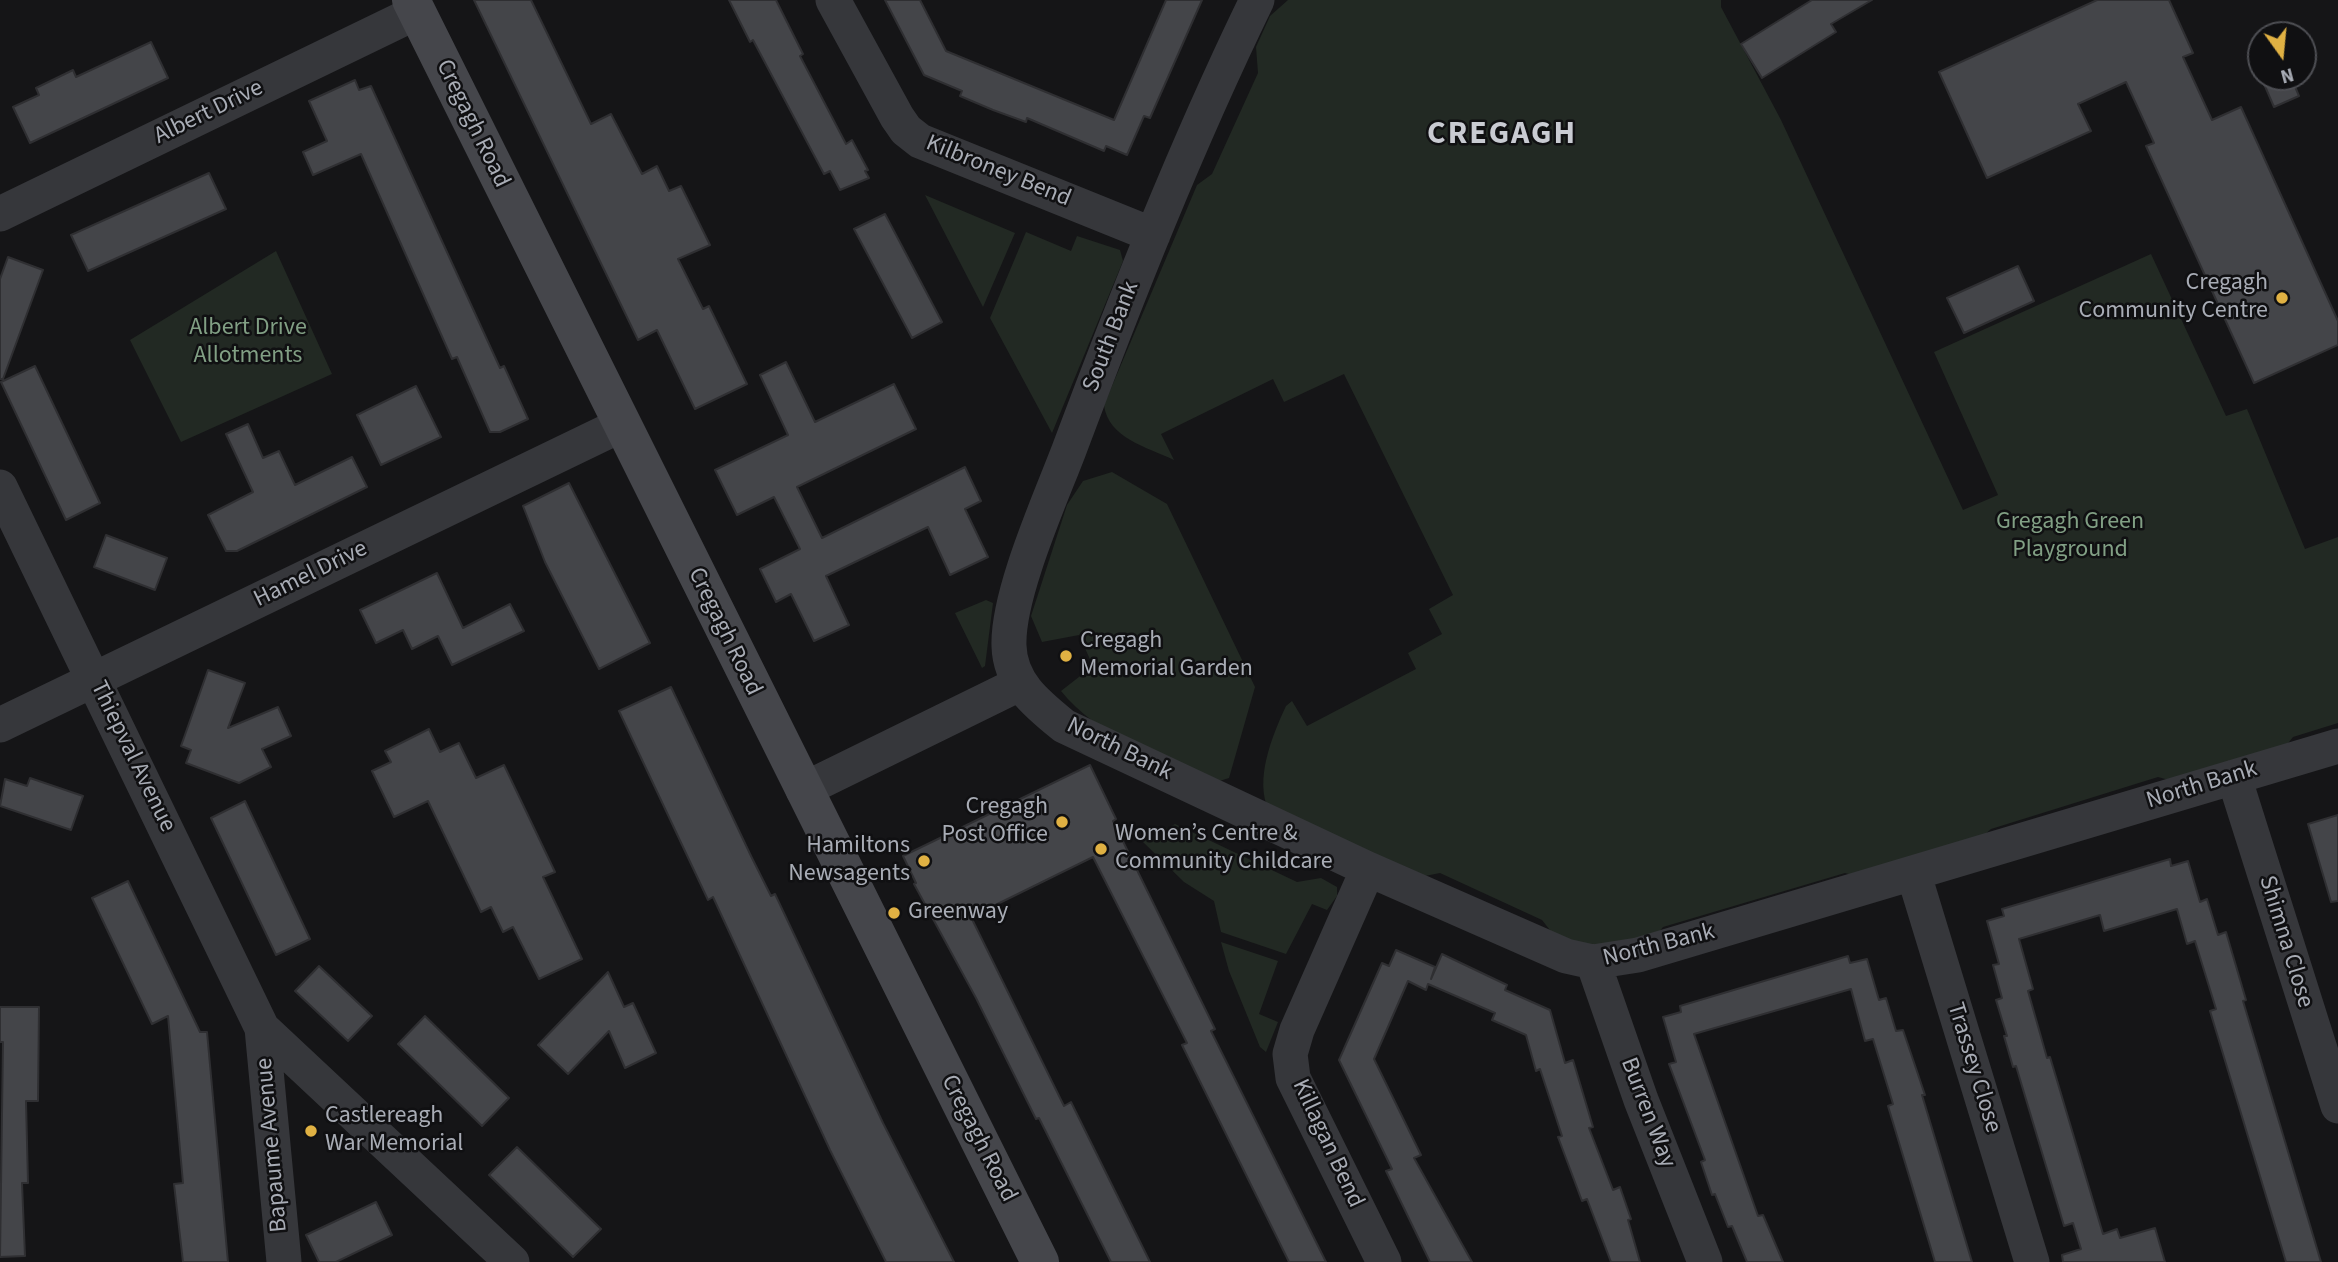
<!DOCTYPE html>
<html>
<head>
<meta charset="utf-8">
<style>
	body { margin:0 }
	#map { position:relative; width:2338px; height:1262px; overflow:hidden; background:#151517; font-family:"Source Sans 3",sans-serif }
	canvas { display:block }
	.north { position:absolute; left:2247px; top:21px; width:70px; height:70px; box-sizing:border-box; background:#101012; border:2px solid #4d4e53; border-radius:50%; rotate:165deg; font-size:19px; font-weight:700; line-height:28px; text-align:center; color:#a8acb5 }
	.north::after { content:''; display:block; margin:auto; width:24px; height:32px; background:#e0b143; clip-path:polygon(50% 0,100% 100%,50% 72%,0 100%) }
</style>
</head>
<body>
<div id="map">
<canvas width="2338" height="1262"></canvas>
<div class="north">N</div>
</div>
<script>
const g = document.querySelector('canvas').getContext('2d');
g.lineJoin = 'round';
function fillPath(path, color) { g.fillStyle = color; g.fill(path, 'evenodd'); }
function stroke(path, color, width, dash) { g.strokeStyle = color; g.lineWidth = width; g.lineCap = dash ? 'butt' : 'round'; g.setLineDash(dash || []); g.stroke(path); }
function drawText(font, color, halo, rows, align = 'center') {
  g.font = font + ' "Source Sans 3",sans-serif'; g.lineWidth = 5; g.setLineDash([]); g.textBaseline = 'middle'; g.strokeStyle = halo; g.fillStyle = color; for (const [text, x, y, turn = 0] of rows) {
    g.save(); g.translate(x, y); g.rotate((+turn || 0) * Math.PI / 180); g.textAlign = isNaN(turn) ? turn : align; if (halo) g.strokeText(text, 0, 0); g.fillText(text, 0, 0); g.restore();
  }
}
fillPath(new Path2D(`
	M1288,0h433v7l60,113 182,390 35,-15 -64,-143 217,-98 75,162 21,-7 58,140 33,-12v186l-45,14 -15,19 -95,28 -25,-7 -167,52 -24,21 -98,30 -24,-7 -182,54 -15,19 -19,4 -69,-7 -18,-23 -102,-47 -25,5 -146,-67c-15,-31 3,-75 17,-105l6,-5 15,25 109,-57 -8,-16 34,-19 -13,-25 24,-14 -109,-221 -60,28 -11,-23 -112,55 13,26c-27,-13 -66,-22 -70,-55l93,-220 15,-11 46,-101 -2,-26 14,-31z
	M925,195l90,38 -32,74z
	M1026,232l45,19 6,-15 43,14 3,11 -71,172 -62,-115z
	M276,251l56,123 -151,68 -51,-102z
	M1112,472l55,32 88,183 -26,91 -19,6c-49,-26 -114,-49 -149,-93l32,-25 -14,-31 -37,7 -11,-26 36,-111 16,-24z
	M986,600l7,3 -8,63 -3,2 -27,-55z
	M1175,824l122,58 24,-4 16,9v9l-10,14 -15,-6 -26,50 -65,-22 -7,-31 -30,-19 -42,-41z
	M1221,942l57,19 -19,53 19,8 -12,30 -6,-5 -31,-76z`), '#222923');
const building = new Path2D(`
	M474,0h57l60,124 20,-10 31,60 15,-8 12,25 12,-5 29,59 -32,14 25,50 6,-3 38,78 -52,25 -38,-79 -19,10z
	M729,0h47l27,54 -3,2 46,88 6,-4 16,30 -3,1 4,7 -29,12 -10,-19 -6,3 -71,-134 -3,2z
	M885,0h35l26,51 168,69 52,-120h36l-52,118 -6,-2 -17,39 -21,-9 -2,5 -77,-33 -1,4 -33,-12 -33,-14 2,-5 -38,-16z
	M1812,0h60l-41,24 5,8 -74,46 -21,-34z
	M2097,0h72l24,53 -10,4 29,63 29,-13 97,214v24l-84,38 -108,-237 8,-3 -28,-61 -48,22 13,27 -104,47 -48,-106z
	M151,42l17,36 -138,65 -17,-36 26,-12 -3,-7 37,-18 3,7z
	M2261,77h30l8,19 -25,11z
	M355,80l4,10 12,-4 129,282 4,-2 24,53 -28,13h-10l-33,-75 -5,2 -91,-205 -48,21 -10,-23 24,-11 -18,-40z
	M209,173l17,36 -138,62 -17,-36z
	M885,214l57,108 -30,16 -58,-109z
	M8,257l35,13 -40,109h-3v-100z
	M2018,266l16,35 -70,32 -17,-35z
	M786,362l29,60 79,-38 22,45 -119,58 25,51 143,-71 16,34 -16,8 23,48 -38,18 -22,-48 -102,49 23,49 -35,16 -23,-47 -15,8 -16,-33 40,-20 -26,-52 -37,18 -22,-45 73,-35 -28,-60z
	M35,366l65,137 -34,17 -65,-138z
	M416,386l25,51 -60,28 -24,-50z
	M248,424l15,34 16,-7 16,34 57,-28 15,30 -130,64h-11l-18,-36 45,-23 -27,-58z
	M569,483l81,160 -51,26 -54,-107 -22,-56z
	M106,535l61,23 -12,32 -61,-23z
	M437,573l26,55 47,-24 14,27 -72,34 -14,-29 -26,13 -9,-19 -27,13 -16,-33z
	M208,670l37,13 -17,45 50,-21 13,29 -29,13 9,18 -32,16 -53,-20 5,-13 -10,-4z
	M671,687l80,169 20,40 4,-2 108,229 71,139h-68l-56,-112 -117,-253 -5,3 -89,-189z
	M429,729l11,23 19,-9 17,35 28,-13 51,107 -12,5 39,82 -43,20 -26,-52 -10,5 -12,-25 -10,5 -53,-111 -34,16 -22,-46 19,-9 -6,-11z
	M1090,765l26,54 -3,2 102,208 -4,2 115,231h-37l-107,-217 5,-2 -94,-186 -122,60 93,189 7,-4 79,160h-39l-72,-144 -3,1 -60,-121 -62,-114 2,-1 -13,-27z
	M30,778l53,18 -12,34 -71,-24 5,-27 22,7z
	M245,801l65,138 -34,16 -65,-137z
	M2338,815v86l-7,1 -23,-78z
	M2170,859l1,7 17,-5 12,41 7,-3 11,36 8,-3 20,68 -3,1 78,261h-35l-76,-251 6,-2 -21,-68 -8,3 -10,-35 -73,22 -4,-16 -81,24 14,50 -5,2 19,67 3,-1 53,177 14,-5 3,9 35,-10 10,34h-102l-1,-7 19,-6 -8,-26 -9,3 -48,-160 -3,1 -9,-31h3l-11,-36 6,-2 -9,-33 6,-1 -12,-43 17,-5 -2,-7z
	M128,881l72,151h7l21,230h-45l-9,-78 9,-1 -15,-167 -16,8 -60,-126z
	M1396,950l39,17 -4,12 11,-25 65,31 -2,5 45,20 15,53 8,-3 20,67 -4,1 24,62 7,-3 11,32 -3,1 12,42h-29l-24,-63 -5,2 -24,-64 4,-1 -22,-67 -4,2 -10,-36 -34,-15 3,-7 -67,-29 -2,6 -18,-9 -34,78 47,96 -7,3 58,104h-42l-44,-91 6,-2 -53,-109 43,-97 7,3z
	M1848,956l2,7 17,-4 12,41 7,-2 10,33 7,-1 22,65h-3l50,167h-37l-47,-156 5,-2 -20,-65 -8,2 -14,-52 -157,45 64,182 5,-1 20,47h-36l-15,-36 -4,1 -13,-33 -3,1 -11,-33 4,-2 -36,-96 7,-2 -13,-45 18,-5 -1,-6z
	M319,966l53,50 -24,25 -53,-50z
	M608,972l16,35 9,-4 23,50 -31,15 -16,-37 -41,43 -30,-29z
	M0,1007h39l-1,94h-12l2,82h-6l3,73 -25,1 3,-215h-3z
	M425,1016l84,82 -27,28 -84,-82z
	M517,1147l84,82 -28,28 -84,-82z
	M376,1202l16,33 -56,27h-17l-13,-27z`);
fillPath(building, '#444549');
stroke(building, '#2f2f32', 2);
stroke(new Path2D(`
	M833,0l64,117 9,13 14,11 233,94
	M1257,0c-71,146 -131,298 -188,450 -19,50 -62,145 -60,196 1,37 28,58 55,80l304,143 198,87 27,6 45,-7 700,-209
	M0,214l417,-202
	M0,487l262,541 22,234
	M0,725l621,-300
	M2234,777l104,329
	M803,790l216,-106
	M1368,869l-71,161 -7,24 3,24 91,184
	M1914,875l118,387
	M1593,962l48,138 64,162
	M262,1028l250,234`), '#36373b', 35);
stroke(new Path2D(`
	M411,0l629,1262`), '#45464b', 38);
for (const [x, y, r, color] of [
	[2282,298,7,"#e0b143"],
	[1066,656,7,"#e0b143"],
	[1062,822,7,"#e0b143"],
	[1101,849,7,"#e0b143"],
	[924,861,7,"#e0b143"],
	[894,913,7,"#e0b143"],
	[311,1131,7,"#e0b143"]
]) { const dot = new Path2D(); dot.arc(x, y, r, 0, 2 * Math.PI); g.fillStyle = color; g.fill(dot); stroke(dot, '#101012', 2.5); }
drawText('24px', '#a8acb5', '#101012', [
	["Albert Drive",209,113,-26],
	["Cregagh Road",472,124,64],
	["Kilbroney Bend",998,172,22],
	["South Bank",1112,337,-69],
	["Hamel Drive",311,575,-26],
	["Cregagh Road",724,632,64],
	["North Bank",1119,750,26],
	["Thiepval Avenue",132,757,64],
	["North Bank",2202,786,-17],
	["Shimna Close",2285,942,73],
	["North Bank",1659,946,-14],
	["Trassey Close",1973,1068,73],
	["Burren Way",1647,1113,69],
	["Cregagh Road",978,1139,63],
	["Killagan Bend",1327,1144,65],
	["Bapaume Avenue",273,1145,-95]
]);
drawText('24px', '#a8acb5', '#101012', [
	["Cregagh",2268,284,"right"],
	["Community Centre",2268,312,"right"],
	["Cregagh",1080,642],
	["Memorial Garden",1080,670],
	["Cregagh",1048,808,"right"],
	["Post Office",1048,836,"right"],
	["Women’s Centre &",1115,835],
	["Community Childcare",1115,863],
	["Hamiltons",910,847,"right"],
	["Newsagents",910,875,"right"],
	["Greenway",908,913],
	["Castlereagh",325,1117],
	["War Memorial",325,1145]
], 'left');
drawText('24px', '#819f84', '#101012', [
	["Albert Drive",248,329],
	["Allotments",248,357],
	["Gregagh Green",2070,523],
	["Playground",2070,551]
]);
g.letterSpacing = '2px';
drawText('bold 32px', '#c9cbd2', '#101012', [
	["CREGAGH",1502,136]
]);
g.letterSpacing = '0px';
</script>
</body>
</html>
